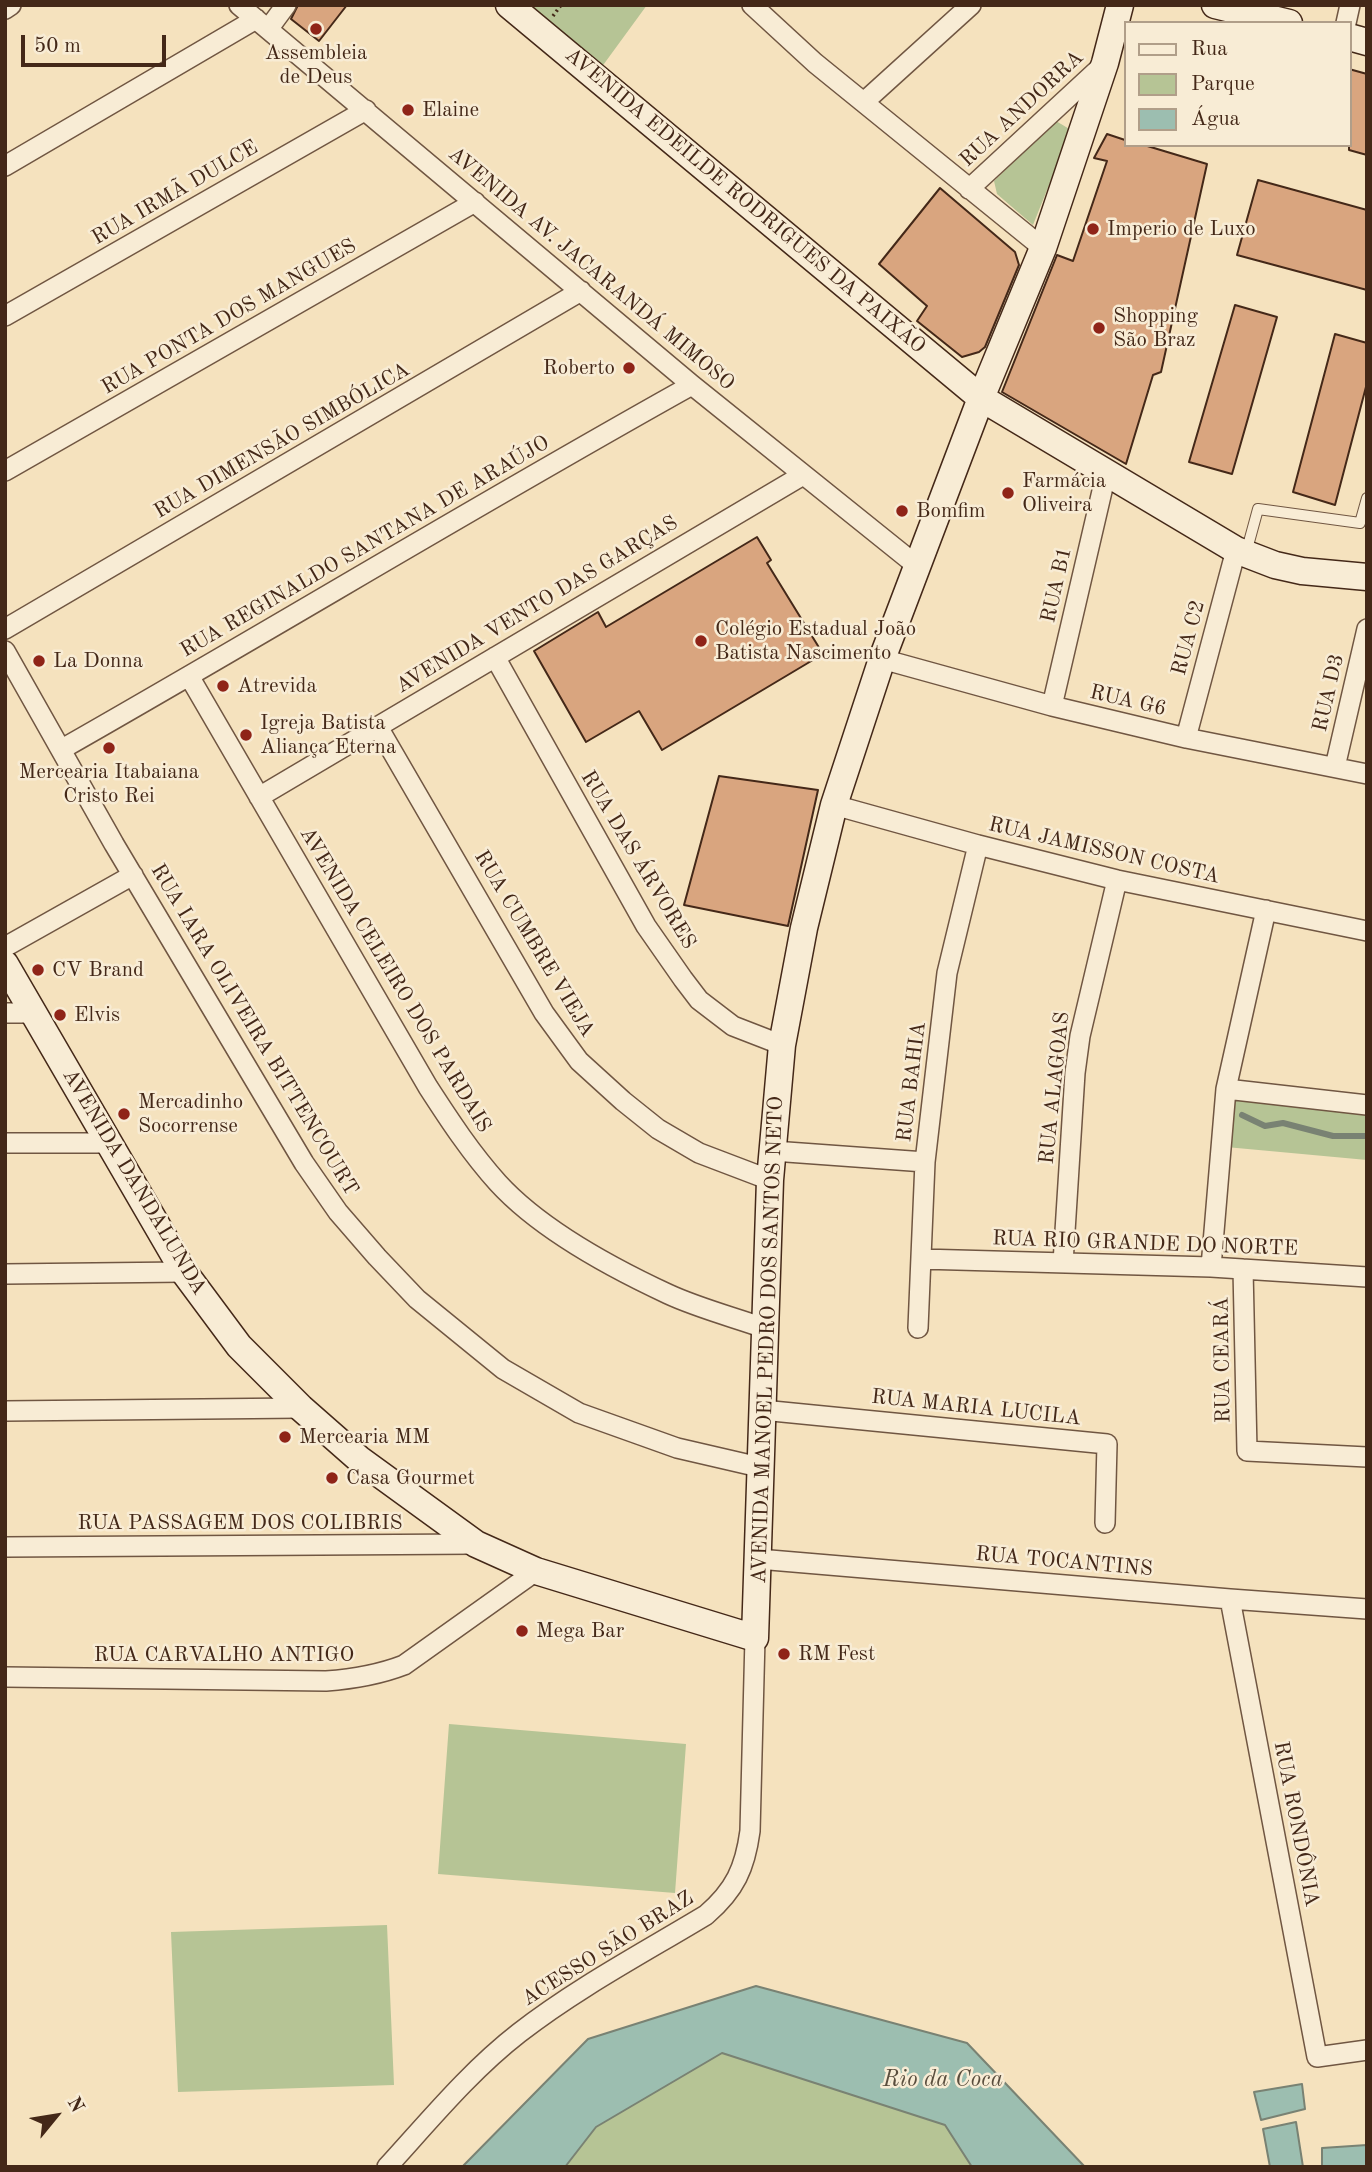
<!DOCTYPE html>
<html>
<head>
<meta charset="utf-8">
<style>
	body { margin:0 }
	#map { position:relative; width:1372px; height:2172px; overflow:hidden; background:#f5e2be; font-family:"Old Standard TT",serif }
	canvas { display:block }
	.frame { position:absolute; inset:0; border:7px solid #442818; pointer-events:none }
	.legend { position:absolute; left:1124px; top:21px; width:228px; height:126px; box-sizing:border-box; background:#f8ecd5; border:2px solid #b09e89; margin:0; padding:9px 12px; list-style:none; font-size:21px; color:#442818 }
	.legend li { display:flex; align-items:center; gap:14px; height:35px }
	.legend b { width:35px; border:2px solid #b09e89 }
	.north { position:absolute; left:21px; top:2081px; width:70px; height:70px; -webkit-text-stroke:5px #f8ecd5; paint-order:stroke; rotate:60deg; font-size:19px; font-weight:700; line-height:28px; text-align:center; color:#442818 }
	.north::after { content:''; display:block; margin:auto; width:24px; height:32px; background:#442818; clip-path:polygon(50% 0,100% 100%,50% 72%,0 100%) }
	.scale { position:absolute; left:21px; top:35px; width:145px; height:32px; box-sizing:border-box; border:4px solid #442818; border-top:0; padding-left:9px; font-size:21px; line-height:24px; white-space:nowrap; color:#442818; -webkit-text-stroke:5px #f8ecd5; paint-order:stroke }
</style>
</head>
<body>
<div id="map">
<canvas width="1372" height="2172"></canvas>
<div class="frame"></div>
<ul class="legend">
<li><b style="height:9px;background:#f8ecd5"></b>Rua</li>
<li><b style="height:19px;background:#b6c495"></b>Parque</li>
<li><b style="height:19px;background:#9cbeb0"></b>Água</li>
</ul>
<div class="north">N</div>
<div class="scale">50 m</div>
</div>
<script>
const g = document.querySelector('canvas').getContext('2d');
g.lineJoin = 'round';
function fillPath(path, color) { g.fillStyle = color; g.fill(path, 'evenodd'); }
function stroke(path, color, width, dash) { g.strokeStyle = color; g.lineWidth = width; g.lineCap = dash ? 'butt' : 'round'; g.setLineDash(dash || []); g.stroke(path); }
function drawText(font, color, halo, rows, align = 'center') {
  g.font = font + ' "Old Standard TT",serif'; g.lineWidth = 5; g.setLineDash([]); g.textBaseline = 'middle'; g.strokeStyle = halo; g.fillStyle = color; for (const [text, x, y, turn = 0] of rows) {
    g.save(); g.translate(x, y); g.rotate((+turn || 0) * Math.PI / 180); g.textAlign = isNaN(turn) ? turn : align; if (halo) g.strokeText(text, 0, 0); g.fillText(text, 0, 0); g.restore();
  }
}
fillPath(new Path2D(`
	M525,5h122l-46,63z
	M1056,121l15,9 -38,95 -36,-31 -3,-13z
	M1231,1099l136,15v46l-141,-13z
	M449,1724l237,20 -11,149 -237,-19z
	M387,1925l7,160 -216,7 -7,-160z
	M722,2053l223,72 27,42h-407l31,-40z`), '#b6c495');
const water = new Path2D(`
	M756,1986l211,57 118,124h-113l-27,-42 -223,-72 -126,74 -31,40h-103l126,-128z
	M1302,2084l3,25 -44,11 -7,-28z
	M1296,2122l7,45h-33l-7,-38z
	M1367,2145v22h-45v-19z`);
fillPath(water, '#9cbeb0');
stroke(water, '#798273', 2);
stroke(new Path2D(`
	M1242,1115l23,11 18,-3 50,13h34`), '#798273', 6);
const building = new Path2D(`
	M298,5h49l-28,36 -28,-22z
	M1349,69l18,5v81l-18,-5z
	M1107,134l18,6v5h19l63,19 -46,208 -8,3 -27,89 -124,-72 55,-137 16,6 34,-100 -13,-3z
	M1258,180l109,30v80l-130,-35z
	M940,188l75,64 4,13 -34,82 -6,5 -17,5 -45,-36 10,-15 -48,-42z
	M1235,305l42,12 -45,157 -43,-12z
	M1335,334l32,9v40l-32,122 -42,-13z
	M757,537l14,23 -4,3 56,91 -161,96 -23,-39 -53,31 -52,-91 64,-39 8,15z
	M719,776l99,14 -30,136 -104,-21z`);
fillPath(building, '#d9a57f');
stroke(building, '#442818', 2);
const lane = new Path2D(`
	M1246,553l12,-44 102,14 7,-25`);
const street = new Path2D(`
	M239,5l453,380 224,180
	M752,5l63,58 228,185
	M5,9l6,-4
	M1346,23l4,-18
	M269,28l17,-23
	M864,102l107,-97
	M5,166l251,-147
	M969,189l133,-123
	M5,316l361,-206
	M5,471l470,-269
	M5,629l576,-338
	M5,651l109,193 190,319 34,49 39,45 40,42 86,70 76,44 98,35 82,19
	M495,657l151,269 37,53 16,21 34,26 49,19
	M882,659l170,47 134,32 181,36
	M189,676l239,411c22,34 43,66 70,96 43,47 112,84 170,111 30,14 65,23 96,34
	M1052,706l54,-232
	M378,727l166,286 35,48 44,40 35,28 41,24 71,27
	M1186,738l50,-188
	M62,749c211,-120 418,-246 630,-364
	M1335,767l32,-138
	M259,797l544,-322
	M834,805l144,40 139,35 250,51
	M5,947l128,-72
	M5,1013h28
	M1226,1089l141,16
	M5,1143h105
	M773,1151l152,11
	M921,1259l290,8 156,10
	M1063,1263l12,-190 5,-37 37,-156
	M1211,1267l15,-178 40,-179
	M1243,1269l4,182 120,6
	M5,1274l179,-2
	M918,1328l7,-166 22,-189 31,-128
	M762,1410l345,34 -2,79
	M5,1411l296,-3
	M5,1547l471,-3
	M758,1559l472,40 137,10
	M1230,1599l87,458 50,-7
	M5,1677l321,4c28,-2 52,-6 78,-16l132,-94
	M387,2167c42,-46 83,-96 132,-134 58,-45 124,-80 187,-118 29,-25 39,-47 44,-84l5,-193`);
const secondary = new Path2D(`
	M509,5l472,393 255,152 39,15 27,6 65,6
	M1215,5l74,18
	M1349,37l18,5
	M5,964l179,308 55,74 62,62 58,51 117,85 60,27 219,67 15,-458 12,-135 22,-117 30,-123 48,-146 99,-261 62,-150 62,-185 15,-58`);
stroke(lane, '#705642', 12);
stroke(street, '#705642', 22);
stroke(secondary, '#442818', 29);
stroke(new Path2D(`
	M553,16l8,-11`), '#442818', 3.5, [2, 3.5]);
stroke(lane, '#f8ecd5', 10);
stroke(street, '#f8ecd5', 19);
stroke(secondary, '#f8ecd5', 26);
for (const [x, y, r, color] of [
	[316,29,7,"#8f2418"],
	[408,110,7,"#8f2418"],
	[1093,229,7,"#8f2418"],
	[1099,328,7,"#8f2418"],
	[629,368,7,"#8f2418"],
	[1008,493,7,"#8f2418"],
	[902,511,7,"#8f2418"],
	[701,641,7,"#8f2418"],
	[39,661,7,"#8f2418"],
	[223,686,7,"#8f2418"],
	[246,735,7,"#8f2418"],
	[109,748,7,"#8f2418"],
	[38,970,7,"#8f2418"],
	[60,1015,7,"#8f2418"],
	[124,1114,7,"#8f2418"],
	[285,1437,7,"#8f2418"],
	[332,1478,7,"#8f2418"],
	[522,1631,7,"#8f2418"],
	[784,1654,7,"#8f2418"]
]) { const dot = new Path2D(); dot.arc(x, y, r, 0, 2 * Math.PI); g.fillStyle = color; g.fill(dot); stroke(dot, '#f8ecd5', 2.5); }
drawText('21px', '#442818', '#f8ecd5', [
	["Assembleia",316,53,"center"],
	["de Deus",316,77,"center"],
	["Elaine",422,110],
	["Imperio de Luxo",1107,229],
	["Shopping",1113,316],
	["São Braz",1113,340],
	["Roberto",615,368,"right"],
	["Farmácia",1022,481],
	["Oliveira",1022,505],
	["Bomfim",916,511],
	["Colégio Estadual João",715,629],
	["Batista Nascimento",715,653],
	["La Donna",53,661],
	["Atrevida",237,686],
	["Igreja Batista",260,723],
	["Aliança Eterna",260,747],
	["Mercearia Itabaiana",109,772,"center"],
	["Cristo Rei",109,796,"center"],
	["CV Brand",52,970],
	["Elvis",74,1015],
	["Mercadinho",138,1102],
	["Socorrense",138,1126],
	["Mercearia MM",299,1437],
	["Casa Gourmet",346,1478],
	["Mega Bar",536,1631],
	["RM Fest",798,1654]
], 'left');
drawText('21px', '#442818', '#f8ecd5', [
	["RUA ANDORRA",1022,109,-43],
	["RUA IRMÃ DULCE",175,193,-30],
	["AVENIDA EDEILDE RODRIGUES DA PAIXÃO",745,201,40],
	["AVENIDA AV. JACARANDÁ MIMOSO",591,269,40],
	["RUA PONTA DOS MANGUES",229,317,-30],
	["RUA DIMENSÃO SIMBÓLICA",282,441,-30],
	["RUA REGINALDO SANTANA DE ARAÚJO",365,547,-30],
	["RUA B1",1057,585,-77],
	["AVENIDA VENTO DAS GARÇAS",537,605,-31],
	["RUA C2",1189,638,-75],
	["RUA D3",1329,693,-77],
	["RUA G6",1128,701,13],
	["RUA JAMISSON COSTA",1104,851,13],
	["RUA DAS ÁRVORES",638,860,59],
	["RUA CUMBRE VIEJA",534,944,59],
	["AVENIDA CELEIRO DOS PARDAIS",395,980,59],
	["RUA IARA OLIVEIRA BITTENCOURT",254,1030,59],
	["RUA BAHIA",912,1082,-83],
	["RUA ALAGOAS",1055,1088,-84],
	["AVENIDA DANDALUNDA",134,1182,59],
	["RUA RIO GRANDE DO NORTE",1145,1244,2],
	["AVENIDA MANOEL PEDRO DOS SANTOS NETO",768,1340,-88],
	["RUA CEARÁ",1223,1360,-91],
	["RUA MARIA LUCILA",976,1408,6],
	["RUA PASSAGEM DOS COLIBRIS",240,1523],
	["RUA TOCANTINS",1064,1562,5],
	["RUA CARVALHO ANTIGO",224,1655],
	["RUA RONDÔNIA",1296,1824,79],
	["ACESSO SÃO BRAZ",608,1949,-32]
]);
drawText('italic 23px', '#5a4e3e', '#f8ecd5', [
	["Rio da Coca",943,2080]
]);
</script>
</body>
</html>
